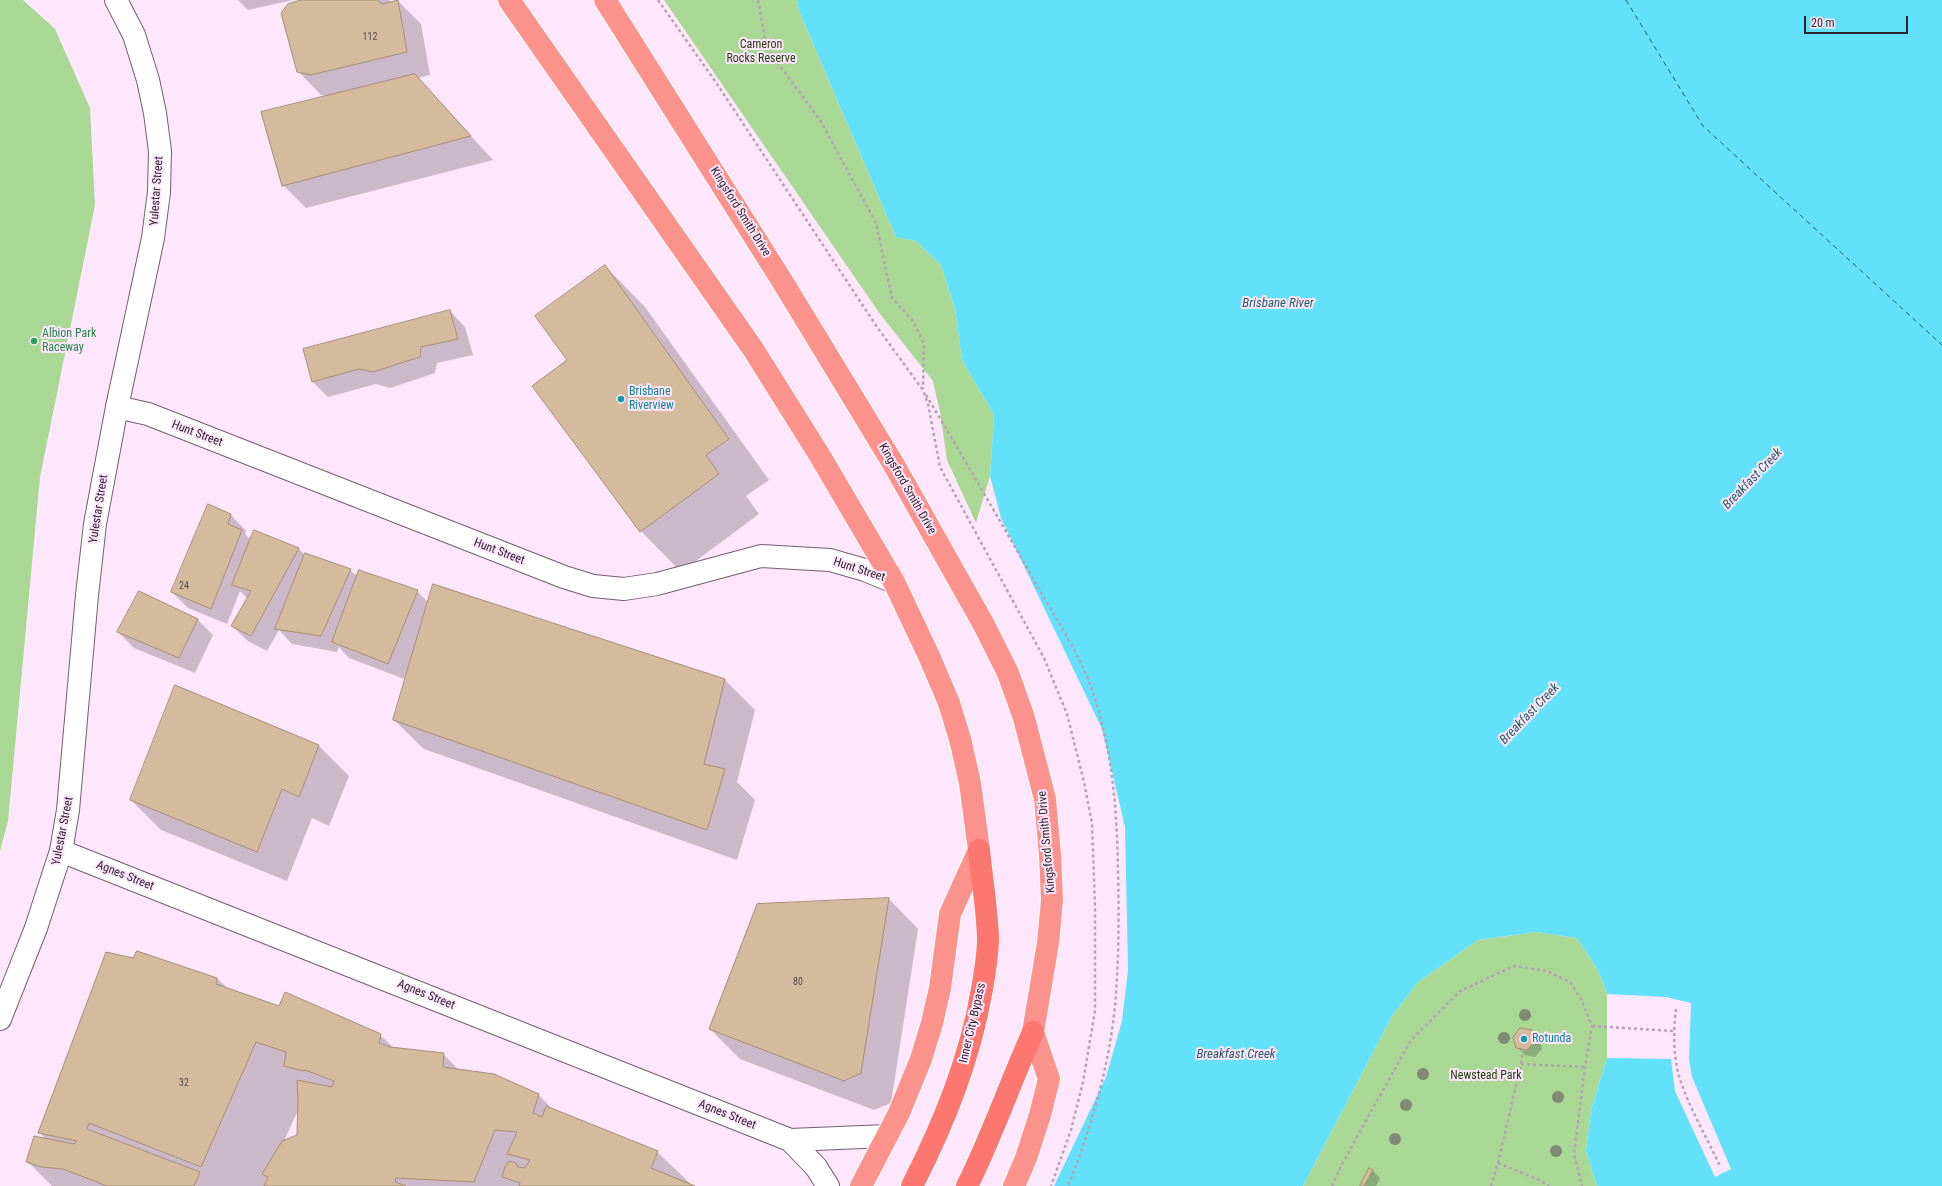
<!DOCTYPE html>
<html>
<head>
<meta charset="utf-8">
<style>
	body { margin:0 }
	#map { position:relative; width:1942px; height:1186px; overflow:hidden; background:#fee7fc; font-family:"Roboto Condensed",sans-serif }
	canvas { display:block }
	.scale { position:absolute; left:1804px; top:16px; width:104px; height:18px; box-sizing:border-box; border:2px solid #2f242e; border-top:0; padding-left:5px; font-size:12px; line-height:14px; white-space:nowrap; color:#2f242e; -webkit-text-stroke:3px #fee7fc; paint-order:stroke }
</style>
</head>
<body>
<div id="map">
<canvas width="1942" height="1186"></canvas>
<div class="scale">20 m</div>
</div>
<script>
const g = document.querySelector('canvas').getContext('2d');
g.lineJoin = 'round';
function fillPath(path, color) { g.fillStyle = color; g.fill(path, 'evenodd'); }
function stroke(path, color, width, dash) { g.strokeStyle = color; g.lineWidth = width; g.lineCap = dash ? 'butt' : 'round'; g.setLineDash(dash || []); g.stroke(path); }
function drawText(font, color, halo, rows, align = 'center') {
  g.font = font + ' "Roboto Condensed",sans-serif'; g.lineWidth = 4; g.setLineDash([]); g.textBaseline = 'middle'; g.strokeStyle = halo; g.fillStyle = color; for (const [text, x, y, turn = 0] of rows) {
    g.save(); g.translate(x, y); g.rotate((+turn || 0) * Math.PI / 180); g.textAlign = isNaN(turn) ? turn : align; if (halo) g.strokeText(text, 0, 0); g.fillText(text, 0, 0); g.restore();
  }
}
fillPath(new Path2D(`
	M0,0h23l32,29 35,79 5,97 -55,272 -32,344 -8,30z
	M664,0h133l2,11 97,226 20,4 25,24 14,44 7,51 32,55 -4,61 -14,47 -29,-63 -7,-48 -7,-31 -53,-67z
	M1536,932l41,6 22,34 8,22v64l-16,52 -5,41 11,35h-294l89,-170 26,-34 60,-42z`), '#a9d895');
fillPath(new Path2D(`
	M797,0h1145v1186h-345l-11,-35 5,-41 16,-52v-64l-8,-22 -22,-34 -41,-6 -58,8 -60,42 -26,34 -89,170h-249l52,-109 16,-56 6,-51 -3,-143 -23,-98 -101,-211 -11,-42 4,-61 -32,-55 -7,-51 -14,-44 -25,-24 -20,-4 -97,-226z`), '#63e1fa');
fillPath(new Path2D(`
	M1607,994l59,3 25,6 -2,56 3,18 39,92 -16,8 -40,-86 -4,-32 -64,-1z`), '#fee7fc');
fillPath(new Path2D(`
	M238,0h55l-45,10z
	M305,0h84l3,2 6,-1 23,23 9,51 -12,3 75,82 -187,48 -23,-23 45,-89 -7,-1 -23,-24z
	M605,266l40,41 124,173 -23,16 13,18 -78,58 -40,-41 -73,-170z
	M450,311l15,16 8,28 -36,8 -2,10 -45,15 -14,-4 -48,13 -15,-15z
	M231,515l15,16 -1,3 6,6 3,-9 45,18 6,6 45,15 8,7 59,14 11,11 297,78 30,30 -18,72 18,18 -18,60 -313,-111 -30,-29 14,-48 -1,-1 -3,8 -55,-21 -10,-11 -2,5 -45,-8 -13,-14 -12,21 -19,-10 -16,-15 16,-27 -8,-8 -13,33 -39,-16 -16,-16z
	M197,619l16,16 -18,38 -61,-25 -16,-16z
	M176,686l143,60 30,30 -20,50 -17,-8 -25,63 -126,-51 -30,-30z
	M889,899l29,30 -27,174 -17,7 -134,-51 -30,-30z
	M137,952l80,26 11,11 51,19 101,27 14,13 49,6 17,17 79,24 15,16 103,41 36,34h-641l-25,-25 19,-22 -7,-7zM299,1108l-1,27 -14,6z
	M1531,1031l8,8 3,10 -7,8 -10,-2 -8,-8z
	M1372,1170l8,8 -4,8h-15z`), '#0003');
stroke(new Path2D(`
	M1626,0l77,126 239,219`), '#255a65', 1, [5, 4]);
const building = new Path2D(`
	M301,0h77l1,2 4,2 15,-4 9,52 -96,23 -14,-3 -16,-59 7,-9z
	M415,74l56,62 -189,50 -21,-74z
	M605,265l124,174 -23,16 13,19 -79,58 -108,-146 35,-26 -32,-44z
	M450,310l8,29 -37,8 -1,10 -47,15 -14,-3 -47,13 -9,-33z
	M208,504l23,10 -3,10 14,6 -31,79 -40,-17z
	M254,530l45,18 -48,88 -20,-10 20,-35 -19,-6z
	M305,553l46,16 -30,67 -46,-7z
	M359,570l59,20 -30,74 -56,-22z
	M433,584l292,95 -21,85 21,5 -18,61 -314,-110z
	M139,591l59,28 -19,39 -62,-26z
	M175,685l144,60 -20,52 -17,-8 -25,63 -127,-52z
	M889,898l-28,175 -17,8 -135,-52 48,-125z
	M137,951l80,27 -1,6 63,22 6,-14 96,42 -2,9 11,4 54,6 -1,14 51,7 45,20 -6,19 9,4 4,-11 112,45 -7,17 44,18h-176l1,-3 -18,-6 3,-10 4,-6 7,2 2,4 7,1 5,-8 -23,-6 10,-22 -22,-2 -21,52 -78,-4 -1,4 11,4h-142l4,-9 -6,-3 20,-33 15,-6 1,-37 -1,-18 35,7 2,-6 -29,-11 -2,1 -19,-5 2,-14 -30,-10 -55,125 -112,-44 -2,6 113,43 -6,14h-87l-44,-17 -22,-2 -15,-5 8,-26 40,8 3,-3 -39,-8 68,-181 27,6z
	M1520,1028l12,2 3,11 -8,9 -11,-2 -3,-10z
	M1369,1168l4,2 -9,16h-4z`);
fillPath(building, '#d4bb9e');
stroke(building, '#a58d72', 1);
const minor = new Path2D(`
	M117,407l31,7 416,163 29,9 31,3 33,-5 104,-28 69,4 35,10 29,12
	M61,851l729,289 97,-4
	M790,1140l26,27 12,19`);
const tertiary = new Path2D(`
	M0,1019l36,-91 25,-77 7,-41 19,-215 8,-71 22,-117 36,-169 6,-46 1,-41 -5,-38 -7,-33 -14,-45 -18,-35`);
const trunk = new Path2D(`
	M509,0l244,349 67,107 74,126 35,74 20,47 11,36 10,44 9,67 -29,64 -10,74 -8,35 -11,36 -22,54 -38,73
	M605,0l179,284 110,181 90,160 24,48 16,45 21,81 5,56 2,45 -4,43 -15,89 16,47 -9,36 -14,43 -12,28`);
const motorway = new Path2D(`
	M912,1186c32,-63 58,-127 70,-197 3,-17 6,-35 6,-51 -1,-29 -6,-59 -9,-88
	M967,1186c25,-50 43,-103 66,-154`);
stroke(minor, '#755b73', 24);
stroke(tertiary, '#755b73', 24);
stroke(trunk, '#fff', 24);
stroke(motorway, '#fff', 24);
stroke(new Path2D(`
	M658,0l57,81 162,246 46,63 5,14 12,63 104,191 23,56 17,68 8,41 3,84v104l-12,71 -12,48 -20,56
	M758,0l7,39 7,16 48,65 56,103 16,75 21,23 11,23 -1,45
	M926,395c37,62 73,124 109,187 18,32 44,71 56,105 21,59 26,121 27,183 1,46 1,91 -3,136 -6,61 -24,123 -47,180
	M1676,1009c-3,25 -3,52 6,76 10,28 26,55 38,81
	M1592,1026l82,5
	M1521,1064l64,3
	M1498,1163l39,16 12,7
	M1332,1186l10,-22 69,-124 49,-49 54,-25 33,5 23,11 11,17 11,27 -7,41 -11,87 8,32
	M1491,1186l7,-23 23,-99 2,-15`), '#b4a2b3', 2.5, [3, 3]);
stroke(minor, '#fff', 22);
stroke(tertiary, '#fff', 22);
stroke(trunk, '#fc928c', 22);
stroke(motorway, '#fc776f', 22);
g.fillStyle = '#818875';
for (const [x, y] of [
	[1525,1015],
	[1504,1038],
	[1423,1074],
	[1558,1097],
	[1406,1105],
	[1395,1139],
	[1556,1151]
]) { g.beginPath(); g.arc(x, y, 6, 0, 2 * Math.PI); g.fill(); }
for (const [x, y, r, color] of [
	[34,341,4,"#2e9e5b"],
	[621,399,4,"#0f9aa8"],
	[1524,1039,4,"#0f9aa8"]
]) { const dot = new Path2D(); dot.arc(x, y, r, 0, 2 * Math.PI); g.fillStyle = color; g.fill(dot); stroke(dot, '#fee7fc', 1.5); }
drawText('10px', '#584a4a', null, [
	["112",370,37],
	["24",184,586],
	["80",798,982],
	["32",184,1083]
]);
drawText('12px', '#1a3b06', '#fee7fc', [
	["Cameron",761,45],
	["Rocks Reserve",761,59],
	["Newstead Park",1486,1076]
]);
drawText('12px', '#2f242e', '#fee7fc', [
	["Yulestar Street",157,191,-86],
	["Kingsford Smith Drive",740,212,58],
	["Hunt Street",197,434,21],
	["Kingsford Smith Drive",907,489,60],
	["Yulestar Street",99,509,-81],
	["Hunt Street",499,552,21],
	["Hunt Street",859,570,18],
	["Yulestar Street",63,831,-79],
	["Kingsford Smith Drive",1047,842,-95],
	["Agnes Street",125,876,22],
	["Agnes Street",426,995,22],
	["Inner City Bypass",973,1023,-77],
	["Agnes Street",727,1115,22]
]);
drawText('12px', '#27864d', '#fee7fc', [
	["Albion Park",42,334],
	["Raceway",42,348]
], 'left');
drawText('12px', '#0d838f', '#fee7fc', [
	["Brisbane",629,392],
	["Riverview",629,406],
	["Rotunda",1532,1039]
], 'left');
drawText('italic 13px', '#255a65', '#fee7fc', [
	["Brisbane River",1278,304],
	["Breakfast Creek",1753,479,-46],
	["Breakfast Creek",1530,714,-46],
	["Breakfast Creek",1236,1055]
]);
</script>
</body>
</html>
